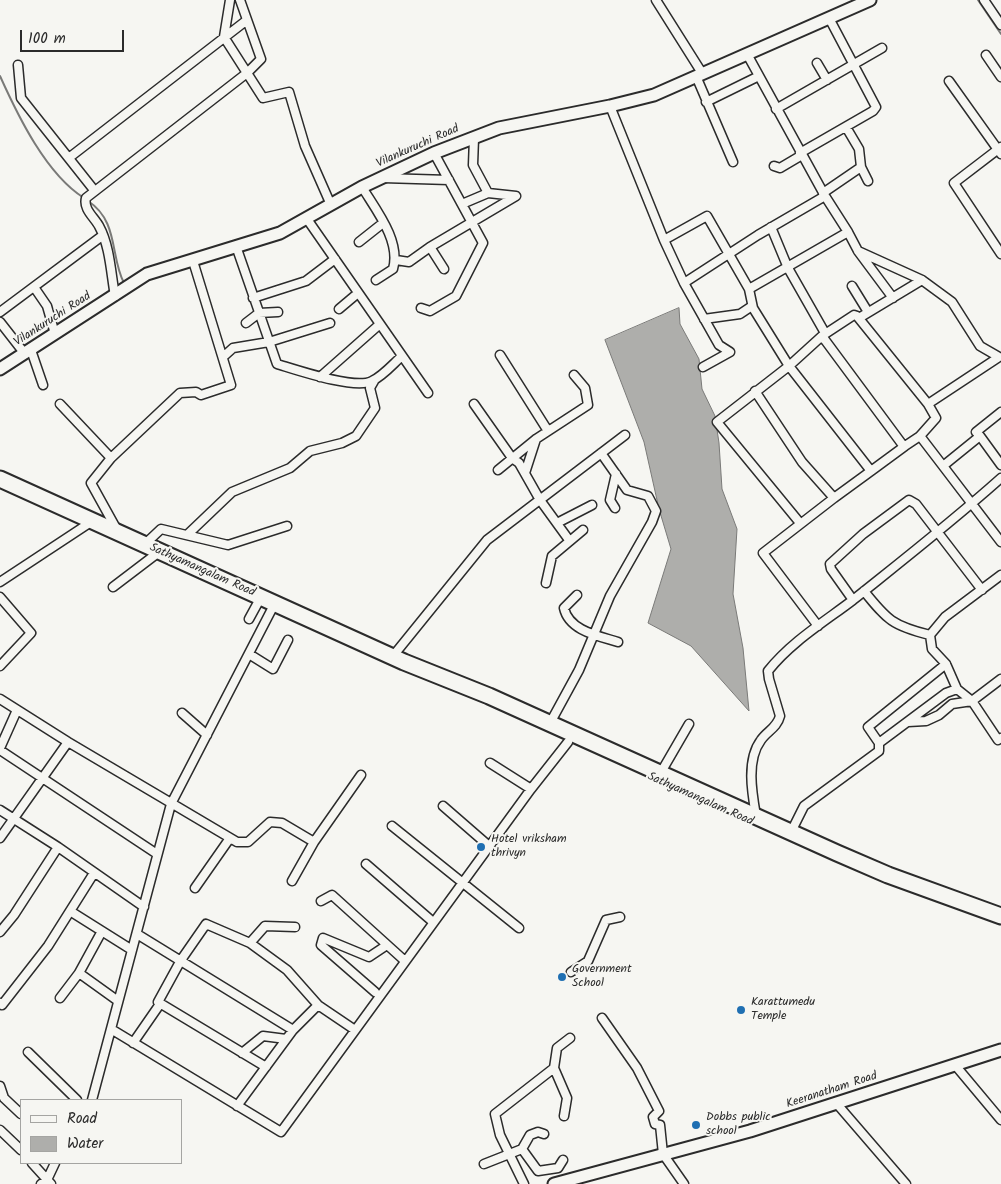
<!DOCTYPE html>
<html>
<head>
<meta charset="utf-8">
<style>
	body { margin:0 }
	#map { position:relative; width:1001px; height:1184px; overflow:hidden; background:#f6f6f2; font-family:Kalam,sans-serif }
	canvas { display:block }
	.legend { position:absolute; left:20px; top:1099px; width:162px; height:65px; box-sizing:border-box; background:#f6f6f2; border:1px solid #a5a5a2; margin:0; padding:6px 9px; list-style:none; font-size:15px; color:#2b2b2b }
	.legend li { display:flex; align-items:center; gap:10px; height:25px }
	.legend b { width:25px; border:1px solid #a5a5a2 }
	.scale { position:absolute; left:20px; top:30px; width:104px; height:22px; box-sizing:border-box; border:2px solid #2b2b2b; border-top:0; padding-left:6px; font-size:15px; line-height:18px; white-space:nowrap; color:#2b2b2b; -webkit-text-stroke:4px #f6f6f2; paint-order:stroke }
</style>
</head>
<body>
<div id="map">
<canvas width="1001" height="1184"></canvas>
<ul class="legend">
<li><b style="height:6px;background:#f6f6f2"></b>Road</li>
<li><b style="height:14px;background:#aeaeab"></b>Water</li>
</ul>
<div class="scale">100 m</div>
</div>
<script>
const g = document.querySelector('canvas').getContext('2d');
g.lineJoin = 'round';
function fillPath(path, color) { g.fillStyle = color; g.fill(path, 'evenodd'); }
function stroke(path, color, width, dash) { g.strokeStyle = color; g.lineWidth = width; g.lineCap = dash ? 'butt' : 'round'; g.setLineDash(dash || []); g.stroke(path); }
function drawText(font, color, halo, rows, align = 'center') {
  g.font = font + ' Kalam,sans-serif'; g.lineWidth = 4; g.setLineDash([]); g.textBaseline = 'middle'; g.strokeStyle = halo; g.fillStyle = color; for (const [text, x, y, turn = 0] of rows) {
    g.save(); g.translate(x, y); g.rotate((+turn || 0) * Math.PI / 180); g.textAlign = isNaN(turn) ? turn : align; if (halo) g.strokeText(text, 0, 0); g.fillText(text, 0, 0); g.restore();
  }
}
const water = new Path2D(`
	M679,308l1,16 19,35 3,30 13,27 4,27 3,46 15,40 -4,65 10,54 6,63 -58,-65 -43,-23 23,-74 -12,-40 -15,-67 -39,-102z`);
fillPath(water, '#aeaeab');
stroke(water, '#7a7a78', 1);
stroke(new Path2D(`
	M978,0l23,34
	M0,76c18,40 46,98 84,122
	M88,201c31,20 22,56 36,82`), '#7a7a78', 2);
const street = new Path2D(`
	M230,0l-6,37 39,61 26,-6 16,54 26,59
	M656,0l46,73
	M984,0l17,25
	M747,54l78,142 23,36 -99,57 4,19 36,58 -72,56 83,101
	M986,55l15,22
	M817,63l10,17
	M18,65l3,33 73,92
	M696,76l37,86
	M949,81l52,73
	M706,102l53,-26
	M610,106l54,134 43,-24 42,73
	M776,109l106,-61
	M846,127l13,22 2,18 7,14
	M474,138l-1,27 15,28
	M1001,147l-47,36 47,71
	M800,153l73,-42 3,-4 -47,-89
	M70,157l177,-137
	M774,166l6,2 22,-13
	M383,178l66,2
	M362,187c14,23 39,54 31,82l-17,11
	M823,193l38,-26
	M307,219l121,174
	M771,227l17,41 37,65
	M848,232l10,19 35,47
	M664,240l20,43 35,62 11,7 -27,15
	M359,242l24,-19
	M236,246l41,118c20,6 78,26 95,17 11,-5 21,-17 30,-25
	M430,247l14,22
	M858,251l64,29 30,22 28,44 19,11 -71,47
	M396,260l13,2 21,-15 86,-51 -28,-3 -26,11
	M684,283l74,-48 67,-39
	M852,286l16,26
	M34,287l13,19 8,28
	M115,296c-4,-22 -5,-50 -16,-70 -5,-9 -16,-17 -13,-28l161,-125 14,-14 -21,-59
	M253,298l53,-17 29,-22
	M421,308l9,3 26,-15 27,-53 -49,-90
	M339,309l19,-16
	M0,312l102,-76
	M859,318l63,-38
	M704,319l36,-5 12,-8
	M0,322l25,32
	M246,323l13,-10 19,-1
	M822,336l32,-21 3,1 71,88 8,14 -16,18
	M31,350l12,35
	M500,355l48,76
	M223,357l10,-9 36,-6 61,-19
	M320,377l60,-53
	M755,391l47,71 32,36 -71,55 55,73
	M60,404l51,54
	M474,404l38,54 7,5 21,37 29,40
	M1001,412l-25,20 4,4 -37,30 58,76
	M980,436l21,29
	M905,446l-34,25 -82,-105 33,-30 80,108 3,2 15,-10 23,30
	M498,470l38,-31 52,-34 -3,-17 -11,-13
	M525,473l11,-34
	M834,498l37,-27
	M615,508l-5,-8 6,-26
	M557,523l35,-18
	M117,530l-26,-47 20,-25 69,-65 16,-1 5,3 30,-10 -38,-124
	M187,535l45,-43 58,-24 20,-17 32,-8 14,-7 19,-28 -5,-20 4,-7
	M144,545l17,-16 67,16 59,-19
	M1001,575l-56,42 -15,18 2,14 14,15 11,25 15,12 26,39 3,-2
	M0,582l91,-60
	M546,583l6,-27 31,-26
	M113,587l46,-35
	M864,591c23,29 29,35 66,44
	M577,595l-13,13c5,23 35,28 54,34
	M0,597l31,36 -31,33
	M853,600l-22,-31 -1,-5 33,-30 46,-34 7,4 66,86
	M249,619l12,-22
	M249,654l24,15 15,-29
	M393,656l94,-116 138,-105
	M0,699l68,43 169,100h11l22,-20 12,1 32,19
	M182,713l25,22
	M908,722l18,-1 13,-6 13,-11 20,-3 29,-22
	M549,725l30,-55 31,-74 42,-74 4,-11 -8,-15 -21,-6 -26,-37
	M879,743l67,-50 11,-4
	M0,748l17,-38
	M0,750l157,104
	M490,763l41,26
	M660,774l29,-50
	M443,806l46,40
	M0,810l58,37 86,60
	M756,816c-4,-23 -10,-56 5,-76 6,-9 16,-12 19,-24l-11,-37 -1,-8c23,-29 56,-49 85,-71 50,-40 100,-79 148,-122
	M392,826l127,102
	M791,832l13,-26 75,-55v-8l-11,-16 78,-63
	M0,838l68,-96
	M366,864l67,58
	M292,881l22,-39 47,-67
	M195,888l35,-50
	M321,901l11,-6 73,66
	M70,911l62,39
	M102,931l-23,42 39,28
	M0,932l14,-17 44,-68
	M137,934l156,96
	M250,943l15,-17 30,1
	M571,972l17,-11 18,-41 14,-3
	M375,992l-54,-47 2,-7 46,19 18,-12
	M60,998l19,-25
	M0,1003l2,2 46,-59 46,-73
	M602,1018l35,50 22,43 -6,6 2,7 5,1 3,29 21,30
	M111,1029l170,103 250,-343 37,-47
	M133,1043l27,-39
	M28,1052l49,48
	M242,1053l21,-17 23,3
	M955,1065l46,55
	M266,1067l-108,-65 23,-42 25,-36 44,19 37,27 31,35 37,25
	M0,1086l4,12 17,16
	M92,1100l79,-296 104,-201
	M837,1104l69,80
	M237,1106l56,-76 25,-25
	M564,1116l3,-18 -13,-30 3,-20 13,-10
	M0,1130l21,20
	M522,1149l8,-14 8,-3 6,2
	M32,1163l19,21
	M484,1164l38,-15 16,22 20,-3 5,-8
	M41,1184l6,-4 8,-17
	M524,1184l-24,-49 -5,-21 59,-46`);
const secondary = new Path2D(`
	M0,369l147,-95 133,-41 82,-46 72,-34 65,-25 111,-22 44,-11 216,-95
	M554,1184l196,-53 251,-81`);
const highway = new Path2D(`
	M0,479l404,183 85,34 348,157 51,22 113,41`);
stroke(street, '#2b2b2b', 11);
stroke(secondary, '#2b2b2b', 15);
stroke(highway, '#2b2b2b', 19);
stroke(street, '#f6f6f2', 8);
stroke(secondary, '#f6f6f2', 11);
stroke(highway, '#f6f6f2', 15);
for (const [x, y, r, color] of [
	[481,847,5,"#1f6fb2"],
	[562,977,5,"#1f6fb2"],
	[741,1010,5,"#1f6fb2"],
	[696,1125,5,"#1f6fb2"]
]) { const dot = new Path2D(); dot.arc(x, y, r, 0, 2 * Math.PI); g.fillStyle = color; g.fill(dot); stroke(dot, '#f6f6f2', 2); }
drawText('12px', '#2b2b2b', '#f6f6f2', [
	["Vilankuruchi Road",418,147,-24],
	["Vilankuruchi Road",53,320,-33],
	["Sathyamangalam Road",202,571,24],
	["Sathyamangalam Road",700,800,24],
	["Keeranatham Road",832,1091,-18]
]);
drawText('12px', '#2b2b2b', '#f6f6f2', [
	["Hotel vriksham",491,840],
	["thrivyn",491,854],
	["Government",572,970],
	["School",572,984],
	["Karattumedu",751,1003],
	["Temple",751,1017],
	["Dobbs public",706,1118],
	["school",706,1132]
], 'left');
</script>
</body>
</html>
